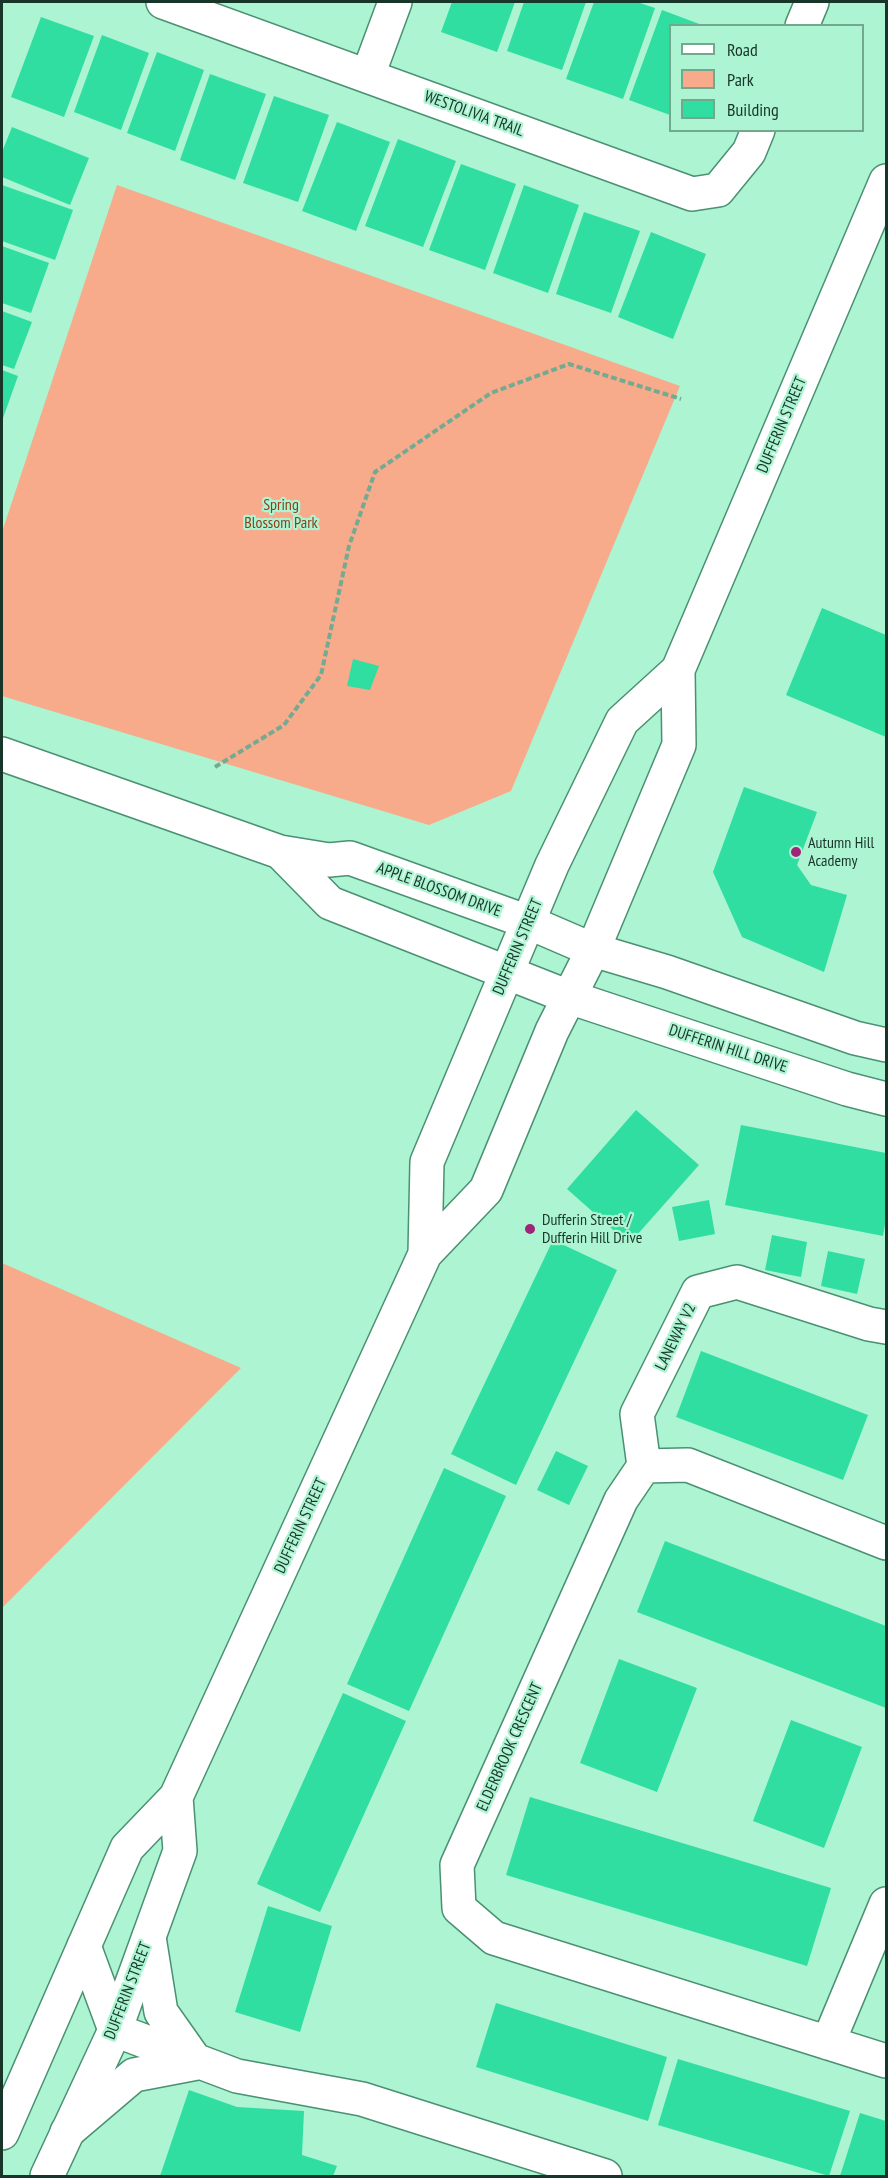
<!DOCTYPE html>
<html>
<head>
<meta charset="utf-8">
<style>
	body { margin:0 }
	#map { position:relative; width:888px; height:2178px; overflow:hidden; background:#acf4d2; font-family:"PT Sans Narrow",sans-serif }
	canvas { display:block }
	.frame { position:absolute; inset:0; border:3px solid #183529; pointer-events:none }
	.legend { position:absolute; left:669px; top:24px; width:195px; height:108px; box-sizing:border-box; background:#acf4d2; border:2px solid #71a88e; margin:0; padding:8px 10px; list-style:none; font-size:18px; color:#183529 }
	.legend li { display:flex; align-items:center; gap:12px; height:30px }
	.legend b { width:30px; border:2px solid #71a88e }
</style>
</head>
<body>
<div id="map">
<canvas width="888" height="2178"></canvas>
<div class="frame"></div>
<ul class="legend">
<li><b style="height:8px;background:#fff"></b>Road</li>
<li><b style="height:16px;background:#f7ab8b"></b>Park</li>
<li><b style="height:16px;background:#30dea2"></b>Building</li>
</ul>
</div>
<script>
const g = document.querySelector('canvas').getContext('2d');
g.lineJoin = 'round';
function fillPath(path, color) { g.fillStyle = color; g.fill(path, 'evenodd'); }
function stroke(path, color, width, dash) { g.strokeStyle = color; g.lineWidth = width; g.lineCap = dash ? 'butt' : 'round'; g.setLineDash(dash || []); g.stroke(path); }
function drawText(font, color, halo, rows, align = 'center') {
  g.font = font + ' "PT Sans Narrow",sans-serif'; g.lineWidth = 4.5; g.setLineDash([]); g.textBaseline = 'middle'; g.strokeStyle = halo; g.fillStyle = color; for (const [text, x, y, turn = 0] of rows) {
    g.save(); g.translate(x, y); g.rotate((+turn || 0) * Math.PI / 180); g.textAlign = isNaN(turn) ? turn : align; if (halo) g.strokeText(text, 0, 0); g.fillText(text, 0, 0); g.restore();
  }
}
fillPath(new Path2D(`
	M117,185l563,201 -169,405 -82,34 -427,-129v-164z
	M2,1263l239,105 -239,240z`), '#f7ab8b');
fillPath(new Path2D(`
	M452,2h63l-18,50 -56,-20z
	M524,2h62l-24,68 -55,-19z
	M594,2h43l18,6 -32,91 -57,-20z
	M662,10l40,15 -32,1v89l-41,-15z
	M41,17l53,19 -30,81 -53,-20z
	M102,35l47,18 -28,77 -47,-18z
	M157,52l47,18 -29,81 -48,-18z
	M210,74l56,20 -31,86 -55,-20z
	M274,96l55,19 -31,87 -55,-19z
	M337,122l53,20 -34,89 -54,-20z
	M12,127l77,31 -19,47 -68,-28v-25z
	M398,139l58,22 -33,86 -58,-21z
	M461,164l55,20 -31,86 -56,-20z
	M2,185l71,25 -18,50 -53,-19z
	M524,185l55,20 -31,88 -55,-20z
	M584,212l56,19 -29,82 -55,-19z
	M651,232l55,22 -33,85 -55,-22z
	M2,246l47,17 -18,50 -29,-10z
	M2,311l30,11 -18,47 -12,-4z
	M2,370l16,6 -16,45z
	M822,608l64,27v102l-100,-42z
	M353,659l26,7 -9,24 -23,-4z
	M744,787l73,25 -20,53 14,20 36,10 -23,77 -82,-35 -29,-65z
	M636,1110l63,55 -70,79 -62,-55z
	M741,1125l145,28v65l-3,18 -158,-31z
	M709,1200l6,34 -36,7 -7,-34z
	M772,1235l35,7 -6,35 -36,-7z
	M553,1240l64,30 -101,215 -65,-31z
	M828,1251l37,8 -8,35 -36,-8z
	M701,1351l167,64 -25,65 -167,-63z
	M556,1451l32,15 -19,39 -32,-15z
	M444,1468l62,28 -97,215 -62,-27z
	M665,1541l221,85v82l-249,-96z
	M619,1659l78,29 -40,104 -77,-29z
	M343,1693l63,28 -86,191 -63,-28z
	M791,1720l71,27 -38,101 -71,-27z
	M530,1797l301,91 -24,78 -301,-91z
	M268,1906l64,20 -32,106 -65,-20z
	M496,2003l171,54 -19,64 -172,-54z
	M678,2059l172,52 -21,65 -171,-51z
	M189,2090l48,17 67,4 -2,44 35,11 -4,10h-173z
	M860,2113l26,8v55h-46z`), '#30dea2');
const minor = new Path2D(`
	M163,2l529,192 26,-4 31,-38 9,-22
	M802,26l10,-24
	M368,75l27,-73
	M2,754l278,98 49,8 21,-2 178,64 65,28 74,22 188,66 31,7
	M280,852l50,51 239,94 278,92 39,10
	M644,1466l-7,-52 61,-122 39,-10 132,42 17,3
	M886,1543l-198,-78 -44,1 -23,34 -164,365 2,43 35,30 392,123
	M149,1937l12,75 36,51
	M84,1946l31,84 122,46 125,23 243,77
	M828,2043l58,-139
	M67,2132l67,-57 63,-12`);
const major = new Path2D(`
	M425,1254l2,-92 125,-297 70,-144 56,-51
	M2,2133l125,-285 49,-51 249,-543 61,-64 66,-159 41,-81 86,-205 -1,-75 208,-489
	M47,2176l68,-146 65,-179 -4,-54`);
stroke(minor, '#4a9072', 36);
stroke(major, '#4a9072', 36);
stroke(new Path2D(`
	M215,767l69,-42 37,-50 28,-129 26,-74 116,-79 78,-29 112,35`), '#73aa91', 4, [6, 3]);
stroke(minor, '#fff', 33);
stroke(major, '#fff', 33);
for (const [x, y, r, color] of [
	[796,852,6,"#a02479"],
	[530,1229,6,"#a02479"]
]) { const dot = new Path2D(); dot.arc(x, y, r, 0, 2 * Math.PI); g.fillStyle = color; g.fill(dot); stroke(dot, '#acf4d2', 2); }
drawText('16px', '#183529', '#acf4d2', [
	["WESTOLIVIA TRAIL",474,114,20],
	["DUFFERIN STREET",782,425,-67],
	["APPLE BLOSSOM DRIVE",439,890,20],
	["DUFFERIN STREET",518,947,-67],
	["DUFFERIN HILL DRIVE",728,1049,18],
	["LANEWAY V2",676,1337,-64],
	["DUFFERIN STREET",301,1526,-65],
	["ELDERBROOK CRESCENT",510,1747,-66],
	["DUFFERIN STREET",128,1991,-69]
]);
drawText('16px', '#8a3e19', '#acf4d2', [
	["Spring",281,505],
	["Blossom Park",281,523]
]);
drawText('16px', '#183529', '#acf4d2', [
	["Autumn Hill",808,843],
	["Academy",808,861],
	["Dufferin Street /",542,1220],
	["Dufferin Hill Drive",542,1238]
], 'left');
</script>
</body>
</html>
